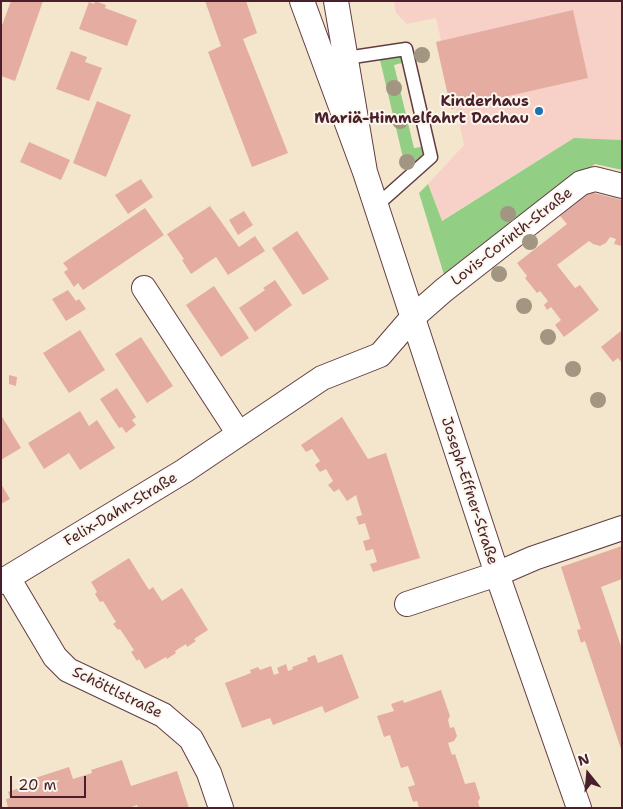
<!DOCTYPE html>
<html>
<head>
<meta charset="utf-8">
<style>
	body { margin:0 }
	#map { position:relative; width:623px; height:809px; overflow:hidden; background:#f3e6cc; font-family:"Shantell Sans",sans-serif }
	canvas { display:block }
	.frame { position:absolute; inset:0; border:2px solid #4a1f2b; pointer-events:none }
	.north { position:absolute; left:563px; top:749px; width:50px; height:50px; -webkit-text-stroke:4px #fbf7ec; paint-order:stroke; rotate:343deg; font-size:14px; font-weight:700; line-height:20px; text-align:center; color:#4a1f2b }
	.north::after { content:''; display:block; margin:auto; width:18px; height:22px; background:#4a1f2b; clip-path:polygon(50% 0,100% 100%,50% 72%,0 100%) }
	.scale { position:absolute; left:10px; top:776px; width:76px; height:22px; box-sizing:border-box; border:2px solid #4a1f2b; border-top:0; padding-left:6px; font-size:15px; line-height:18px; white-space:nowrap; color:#4a1f2b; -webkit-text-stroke:4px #fbf7ec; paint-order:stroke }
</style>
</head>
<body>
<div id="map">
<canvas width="623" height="809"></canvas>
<div class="frame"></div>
<div class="north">N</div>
<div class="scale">20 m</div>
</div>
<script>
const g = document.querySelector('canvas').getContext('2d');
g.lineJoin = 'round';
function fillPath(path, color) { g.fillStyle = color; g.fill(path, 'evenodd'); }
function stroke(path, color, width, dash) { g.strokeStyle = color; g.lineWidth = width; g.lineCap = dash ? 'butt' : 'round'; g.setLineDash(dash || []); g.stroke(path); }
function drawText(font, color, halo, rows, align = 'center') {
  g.font = font + ' "Shantell Sans",sans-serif'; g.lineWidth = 4; g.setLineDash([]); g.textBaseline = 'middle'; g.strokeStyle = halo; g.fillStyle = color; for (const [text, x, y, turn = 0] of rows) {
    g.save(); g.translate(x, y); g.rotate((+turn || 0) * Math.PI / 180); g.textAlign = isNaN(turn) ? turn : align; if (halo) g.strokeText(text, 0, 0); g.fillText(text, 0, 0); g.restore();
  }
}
fillPath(new Path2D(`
	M394,1h228v139l-48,-2 -133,83 -13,-37 36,-39 -8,-37 -5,1 -15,-67 5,-2 -5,-22 -29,6 -11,-11z`), '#f7d1c7');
fillPath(new Path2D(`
	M397,56l5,3v4l-8,2 20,83 7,-1 3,8 -15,17 -5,-10 -24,-102z
	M574,138l48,2v30l-27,-6 -150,114 -26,-85 9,-9 14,37z`), '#92cf85');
fillPath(new Path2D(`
	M11,1h32l-28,80 -14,-5v-48z
	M95,1l11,4 -1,3 32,12 -10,26 -48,-17 10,-27 5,2z
	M205,1h41l11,32 -14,6 45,114 -36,14 -44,-115 13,-6z
	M573,10l15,68 -137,31 -15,-67z
	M71,51l16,6 -2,5 17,6 -13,33 -33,-12z
	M97,101l34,14 -25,62 -33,-14z
	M29,142l41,18 -9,20 -41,-18z
	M141,179l12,18 -25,17 -13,-19z
	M590,192l32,8v46l-8,-2 2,-5 -6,-2 -4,6 -6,3 -7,-2 -4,-3 -32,24 18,23 5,-3 19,25 -35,27 -9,-12 6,-5 -10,-13 -4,3 -3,-5 4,-4 -8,-10 -3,2 -12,-15 2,-2 -10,-13 50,-39 -7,-8z
	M210,206l29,41 16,-11 10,15 -37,24 -12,-18 -25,17 -9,-14 2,-1 -17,-25z
	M145,208l19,27 -81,55 -5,-7 -4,4 -10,-15 4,-3 -5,-6z
	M244,211l9,14 -15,10 -9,-15z
	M297,231l32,48 -26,16 -31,-47z
	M275,280l17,25 -37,27 -16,-24 26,-18 -2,-2z
	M214,286l35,52 -28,19 -35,-52z
	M68,290l8,11 3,-2 7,10 -20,12 -14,-22z
	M80,330l25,40 -36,23 -26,-40z
	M622,330v33l-4,-5 -5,4 -12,-15z
	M141,337l32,49 -26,17 -32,-49z
	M9,375l8,2 -1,9 -7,-2z
	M117,388l19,29 -4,3 4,5 -10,8 -4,-6 -3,1 -19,-29z
	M80,411l9,15 8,-6 18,28 -35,22 -11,-17 -25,16 -16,-26z
	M1,415l20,33 -20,12z
	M342,417l26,42 18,-6 34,105 -47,14 -3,-8 7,-2 -4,-13 -7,2 -3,-10 7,-2 -5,-16 -6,2 -3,-8 6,-2 -6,-20 -9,6 -8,-12 -5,3 -6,-7 5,-4 -7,-12 -6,3 -5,-7 5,-4 -8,-12 -6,3 -5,-7z
	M1,484l9,15 -9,5z
	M622,546v33l-21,8 21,62 -1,100 -36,-108 -4,2 -4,-13 4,-1 -20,-62z
	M129,558l20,32 4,-3 9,14 20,-13 26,42 -14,9 2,2 -9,6 -1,-3 -11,7 1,2 -9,6 -1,-2 -21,12 -6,-10 -2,2 -6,-9 3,-2 -14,-21 -2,1 -5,-6 3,-2 -13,-21 -3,1 -5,-8 2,-2 -6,-10z
	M342,654l17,44 -34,15 -3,-7 -49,19 -3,-7 -28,10 -17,-45 26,-10 -1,-3 8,-3 2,3 11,-4 3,9 5,-2 -2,-5 9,-4 2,7 5,-2 -1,-2 16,-6 -1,-3 8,-3 3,8z
	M441,690l9,26 -2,4 2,8 4,-1 3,9 -3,5 -6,2 4,12 3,-1 10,30 10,-2 5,16 -2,4 2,6h-61l-2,-7 -4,1 -5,-15 7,-2 -7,-19 -7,2 -11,-33 -6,2 -7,-21 17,-5 -3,-7 12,-4 1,3z
	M122,760l9,26 46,-15 12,37h-51l-1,-3 -8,3h-121l-2,-9 4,-1 -2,-6 20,-7 -2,-4 43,-14 4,12 19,-6 -1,-3z`), '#e5ada2');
const service = new Path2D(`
	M346,58l60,-9 25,108 -55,49`);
const minor = new Path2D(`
	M302,1l63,171 -29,-171
	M365,172l132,402 82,234
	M144,288l95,146
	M8,578l47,79 13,13 95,45 28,24 18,34 12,35
	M1,582l183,-111 138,-93 58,-23 32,-37 32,-28 137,-107 14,-4 27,7
	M407,604l90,-30 37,-16 88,-30`);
stroke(service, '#633d43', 15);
stroke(minor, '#633d43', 26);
stroke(service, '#fff', 12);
stroke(minor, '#fff', 24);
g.fillStyle = '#a29682';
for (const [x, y] of [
	[422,55],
	[394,88],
	[400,121],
	[407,162],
	[508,214],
	[530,242],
	[499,274],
	[524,306],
	[548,337],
	[573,369],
	[598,400]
]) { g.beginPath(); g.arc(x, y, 8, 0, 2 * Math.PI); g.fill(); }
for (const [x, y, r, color] of [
	[539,111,5,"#1f6fb2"]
]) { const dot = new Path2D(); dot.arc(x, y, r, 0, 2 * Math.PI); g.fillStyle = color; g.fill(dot); stroke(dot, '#fbf7ec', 2); }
drawText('bold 15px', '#4a1f2b', '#fbf7ec', [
	["Kinderhaus",529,102],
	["Mariä-Himmelfahrt Dachau",529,119]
], 'right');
drawText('15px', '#4a1f2b', '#fbf7ec', [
	["Lovis-Corinth-Straße",512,237,-38],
	["Joseph-Effner-Straße",469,491,72],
	["Felix-Dahn-Straße",121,510,-31],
	["Schöttlstraße",117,693,26]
]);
</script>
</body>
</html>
